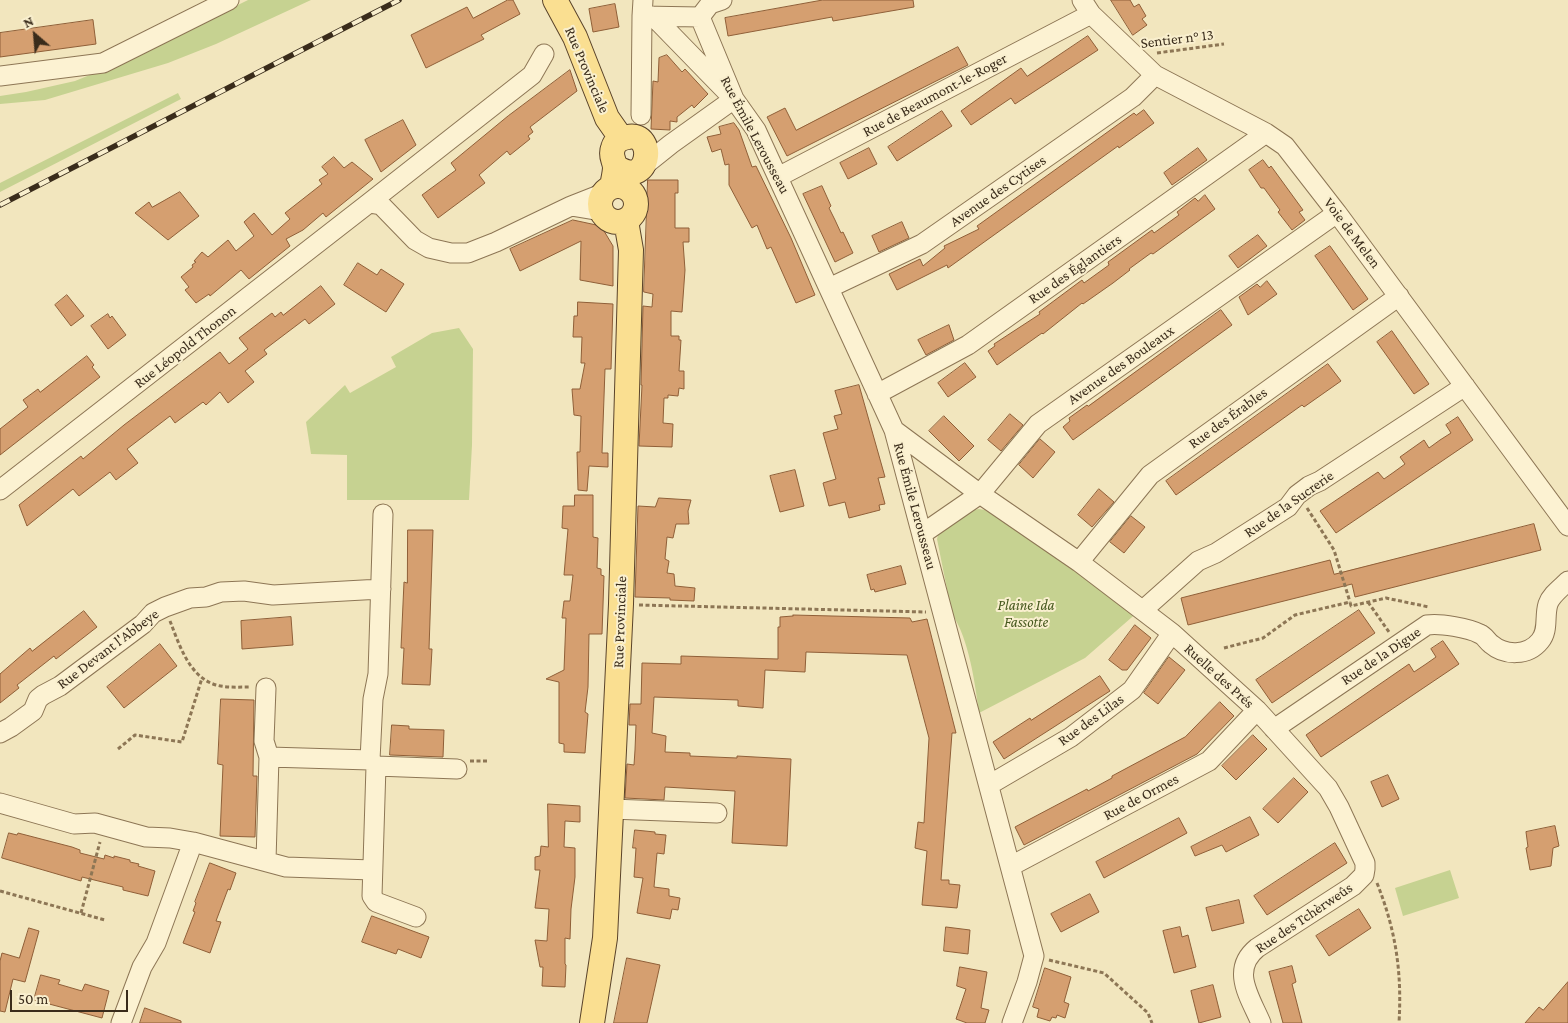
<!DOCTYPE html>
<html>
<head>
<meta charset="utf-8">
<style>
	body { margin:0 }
	#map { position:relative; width:1568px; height:1023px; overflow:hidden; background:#f2e6be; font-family:"Crimson Pro",serif }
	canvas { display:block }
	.north { position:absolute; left:10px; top:10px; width:50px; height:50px; -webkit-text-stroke:4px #f9efce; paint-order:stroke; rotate:333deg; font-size:14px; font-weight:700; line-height:20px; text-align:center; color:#3a2c1b }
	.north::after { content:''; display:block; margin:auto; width:18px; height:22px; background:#3a2c1b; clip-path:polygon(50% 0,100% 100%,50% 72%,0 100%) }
	.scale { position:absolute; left:10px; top:990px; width:118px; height:22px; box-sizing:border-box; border:2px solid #3a2c1b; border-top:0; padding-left:6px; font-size:15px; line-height:18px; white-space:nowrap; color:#3a2c1b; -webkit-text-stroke:4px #f9efce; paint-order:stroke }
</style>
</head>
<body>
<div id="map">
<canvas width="1568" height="1023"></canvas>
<div class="north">N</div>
<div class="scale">50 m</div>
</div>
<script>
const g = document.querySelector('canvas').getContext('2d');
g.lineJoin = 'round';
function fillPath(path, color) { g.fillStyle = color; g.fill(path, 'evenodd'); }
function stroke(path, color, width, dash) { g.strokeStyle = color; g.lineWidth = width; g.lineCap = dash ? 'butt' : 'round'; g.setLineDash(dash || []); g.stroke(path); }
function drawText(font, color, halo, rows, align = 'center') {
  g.font = font + ' "Crimson Pro",serif'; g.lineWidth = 4; g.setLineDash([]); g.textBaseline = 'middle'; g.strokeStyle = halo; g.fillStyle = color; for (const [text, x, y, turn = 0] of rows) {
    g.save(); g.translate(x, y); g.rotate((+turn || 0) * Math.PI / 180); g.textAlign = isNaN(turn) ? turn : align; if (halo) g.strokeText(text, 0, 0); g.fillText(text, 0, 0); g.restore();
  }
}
fillPath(new Path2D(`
	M248,0h63l-95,44 -48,19 -123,37 -45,4v-8l26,-4 49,-11 54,-22z
	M178,93l3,6 -181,93v-9z
	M459,328l14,21 -1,96 -3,55h-122v-45l-36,-1 -5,-32 39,-37 5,8 46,-26 -5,-10 41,-24z
	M979,509l6,1 53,33 101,68 -54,47 -106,55c-4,-30 -10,-74 -27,-99l-15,-75 2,-7 29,-21z
	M1450,870l9,28 -56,18 -8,-28z`), '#c6d291');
const building = new Path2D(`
	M508,0h5l7,14 -39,21 3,4 -58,29 -15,-33 56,-28 6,11z
	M823,0h90l1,7 -81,14 -1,-4 -104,19 -3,-18z
	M1111,0h19l4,7 5,-3 7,12 -4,3 5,6 -14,10z
	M615,4l4,23 -26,5 -4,-23z
	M93,20l3,24 -96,13v-24z
	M1088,36l10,14 -83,54 -4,-6 -40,27 -10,-14 60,-43 6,8z
	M958,47l10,18 -181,91 -20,-39 18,-9 11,22z
	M667,55l15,17 3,-3 23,25 -14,14 -2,-3 -15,12v5l-7,-1v9l-19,-1 2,-48 5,1 1,-24z
	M570,70l7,21 -47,36 3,5 -5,4 2,3 -20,16 -3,-4 -28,24 6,8 -47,35 -16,-23 34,-25 -5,-7 57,-47z
	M1144,110l10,13 -35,25 -1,-2 -170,122 -1,-3 -50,25 -8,-16 31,-15 3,7 22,-18 -1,-2 35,-17 -2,-3 157,-113 2,2z
	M942,111l10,15 -55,35 -9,-14z
	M403,120l13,25 -35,27 -16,-32z
	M734,123l5,7 13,37 4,-1 35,72 24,57 -19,8 -25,-56 -4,2 -10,-24 -5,3 -23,-43v-21l-4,1 -4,-16 -9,3 -5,-15 14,-3 -2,-7z
	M869,148l8,16 -29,15 -8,-16z
	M1198,148l9,12 -35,25 -8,-12z
	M334,157l10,11 8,-6 21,17 -47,38 -3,-4 -20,17 -17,9 4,7 -41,33 -8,-9 -31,26 -1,-2 -13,9 -11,-13 4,-3 -8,-10 12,-10 -1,-2 4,-3 -2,-1 8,-9 6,5 20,-17 8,11 18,-15 -10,-14 10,-9 18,22 18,-16 -5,-6 37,-29 -3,-4 9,-6 -6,-7z
	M1263,160l6,8 2,-2 32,44 -4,2 6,8 -13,10 -14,-18 2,-2 -16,-22h-3l-12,-18z
	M648,180h30v13h-3v35h14v14h-6l2,28 -3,42 -11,-1v25h8v4h2l-2,31h5v18l-5,-1 -1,8 -10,-1v3h-4l-1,25 10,1 -1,23 -33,-1 3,-61h-1l2,-79 9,1 1,-13 -9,-2z
	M822,186l9,20 -2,2 6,12 6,13 2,-1 10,21 -18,9 -32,-68z
	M180,192l19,24 -31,24 -33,-27 14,-11 3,5z
	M1205,195l10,14 -62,45 -2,-1 -22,16 1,1 -17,13 -30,21 -1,-1 -39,31 -1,-1 -45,32 -9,-14 7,-5 -1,-2 46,-30 -1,-2 43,-32 2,3 25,-18 -1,-3 44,-32 2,3 25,-18 -2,-3 18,-14 3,3z
	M573,220l28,6 12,20v40l-33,-6 1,-39 -61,30 -10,-22z
	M902,222l7,16 -30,14 -7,-16z
	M1258,235l9,11 -29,22 -9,-12z
	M1330,246l38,53 -15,11 -38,-54z
	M358,263l19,12 4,-6 23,15 -18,28 -42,-27z
	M1267,281l10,13 -29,21 -9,-18 18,-13 3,3z
	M321,286l14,18 -26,20 -4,-5 -41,31 3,4 -22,17 9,11 -26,21 -8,-11 -14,13 -3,-3 -28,21 -5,-7 -43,33 11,14 -22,17 -6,-8 -31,24 -6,-7 -46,37 -8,-21 62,-49 2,3 41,-34 96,-73 9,12 19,-15 -9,-11 33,-25 3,4 6,-5 2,3z
	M67,295l17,21 -13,10 -16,-21z
	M578,302l35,2 -2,65h-6l-3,84h6v14l-19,-1 -2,25 -9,-1 -1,-38h3l1,-36 -7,-1 -2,-26h8l5,-26h-4l1,-26h-9l1,-21h3z
	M1221,310l11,15 -159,115 -10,-13 7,-6 -1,-3 18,-13 1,1z
	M108,314l2,4 2,-2 14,19 -18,14 -17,-23z
	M949,325l5,15 -28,15 -8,-15z
	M1392,331l37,53 -15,10 -37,-52z
	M87,356l7,9 -2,2 8,10 -100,78v-26l28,-22 -5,-7 15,-11 2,3z
	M965,363l11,14 -28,20 -10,-14z
	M1328,364l13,17 -37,26 -2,-2 -126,90 -10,-14z
	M859,385l26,92 -7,1 7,26 -6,1 1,5 -31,8 -4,-16 -16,4 -6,-23 13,-4 -13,-46 15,-4 -4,-13 8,-2 -7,-23z
	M1010,414l13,11 -22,26 -13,-11z
	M944,416l30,30 -15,15 -30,-30z
	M1458,417l15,23 -137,93 -16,-22 58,-39 6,7 10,-7 11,-8 -5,-7 24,-17 5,8 11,-8 11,-7 -5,-8z
	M1040,439l15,13 -22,26 -14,-13z
	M795,470l9,36 -24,6 -10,-36z
	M1099,489l15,13 -22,25 -14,-12z
	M575,495h18v42l5,1 -1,30 4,1v6l3,1 -2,58h-13l-1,53 -3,25 3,2 -3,39 -21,-1v-8l-5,-1v-61l-13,-3 18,-9 2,-52h-4l2,-17h6l3,-26h-9l4,-46 -6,-1 1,-22h11z
	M659,498l32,2 -3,11 1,13h-13l-3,14 -6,-1 -2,22 4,2 -2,12 7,1 1,12 20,2 -1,13 -24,-1v-2l-35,-1 3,-91 17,1z
	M1131,516l14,11 -21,26 -14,-11z
	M1534,524l7,26 -186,47 -3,-13 -164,41 -7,-27 149,-38 4,14z
	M408,530h25l-4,119h3l-2,36 -28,-1 2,-36h-3l3,-66 3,1z
	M901,566l5,18 -31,8 -1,-3 -3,1 -4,-15z
	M1359,610l16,23 -103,70 -16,-23z
	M84,611l13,16 -41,32 -2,-3 -37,29 2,3 -19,15v-29l30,-26 2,3z
	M793,615l117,3 2,4 15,-3 29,114h-4l-11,147h8v4l11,1 -3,23 -35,-3 5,-54 -12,-3 3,-26 6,1 5,-85 -22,-83 -101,-3 -1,20 -40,-2 -2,38 -25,-2v-6l-84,-3 -2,36 14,3 -1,16 25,1v3l47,2v-2l54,3 -4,87 -55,-3 3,-52 -70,-4 -1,13 -39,-2 2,-34 7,1 1,-15 1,-25h-7l1,-21h11l1,-41 39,1v-8l97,3v-32h2v-10l13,-1z
	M291,617l2,28 -51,4 -1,-28z
	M1135,625l16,13 -24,32h-5l-13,-10z
	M1443,641l16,23 -138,93 -15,-22 103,-71 5,8 12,-8 10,-7 -5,-8z
	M160,644l17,22 -53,42 -17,-21z
	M1169,657l16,13 -27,34 -14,-11z
	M1100,676l10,15 -106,68 -11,-17 37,-24 1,2z
	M221,699l33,1 -1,76h4l-2,61 -35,-1 3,-71 -5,-1z
	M1220,702l14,14 -37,38 -173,91 -9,-18 72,-38 1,2 24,-13v-2l73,-39z
	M392,725l17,1v3l35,1 -1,27 -53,-2z
	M1253,735l14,14 -31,31 -14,-14z
	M1388,775l11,24 -17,8 -11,-25z
	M1294,778l14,14 -30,31 -15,-14z
	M548,804l32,2v16l-15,-1 -1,26 11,1v29l-4,32 -1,30 -5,-1v26l1,1 -1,22 -23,-1 1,-19h-3l-5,-27 12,1 2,-32 -14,-1 5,-38h-5v-13l5,-1 1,-10 7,1z
	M1250,817l9,18 -33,17 -4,-7 -27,11 -4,-9z
	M1179,818l8,15 -83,45 -8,-16z
	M1555,826l4,20 -6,2 -2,18 -21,4 -4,-22 2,-1 -2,-15z
	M635,830l20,2v2l11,1 -2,19 -7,-1 -3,34 15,2v7l11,2 -2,12 -6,-1 -2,10 -33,-6 6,-35 -9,-1 2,-29h-3z
	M9,833l8,2 1,-2 54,14 8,3v3l24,6 1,-4 9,3v-2l16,4v2l9,2 -1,2 17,5 -7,25 -25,-6v-3l-41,-10 -1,4 -79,-23z
	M1335,843l12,20 -80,52 -13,-19z
	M210,863l26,10 -6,17 -2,-1 -12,32 5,1 -11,31 -27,-10 12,-31 -2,-1 3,-8 -1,-1z
	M1090,894l9,18 -38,20 -10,-18z
	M1239,900l5,23 -32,8 -6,-23z
	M1359,909l12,19 -42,28 -13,-20z
	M372,916l57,21 -8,21 -23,-9 -2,5 -34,-12z
	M946,927l24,3 -2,24 -24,-3z
	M1180,927l2,10 6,-2 8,32 -22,6 -11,-42z
	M29,928l10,3 -14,51 -12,-3 -8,33 -5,-1v-50l2,-8 17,5z
	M627,958l33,7 -13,58h-33z
	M1292,966l4,16 -4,2 10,39h-19l-14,-51z
	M960,967l27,5 -6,36 8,2 -4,13h-18l-11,-4 10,-30 -9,-3z
	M1045,968l26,9 -7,25 5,2 -4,14 -8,-3 -1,3 -4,-1 -2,4 -13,-4 2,-8 -6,-2z
	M41,975l19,5 -2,4 24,7 3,-7 24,7 -7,27 -68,-18z
	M1568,982v41h-43l14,-16 4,3z
	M1213,985l8,32 -22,6 -8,-32z
	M145,1008l36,13v2h-41z`);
fillPath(building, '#d59f70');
stroke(building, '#8f5f38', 1);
const minor = new Path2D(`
	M643,0l-1,16 58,1
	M1082,0l9,14 64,61 111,58 19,13 52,67 231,313
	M653,16l73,75
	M700,17l34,82 22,31 138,300 140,526 -7,26 -15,41
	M700,17l10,-13 12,-4
	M0,76l103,-13 126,-63
	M641,115l1,-99
	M641,168l30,-24 63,-45
	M778,177l313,-163
	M369,203l12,2 34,35 14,8 22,5h17l28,-11 75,-36 33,-13
	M571,206l30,5
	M829,288l93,-44 211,-147 22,-22
	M877,394l91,-49 298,-212
	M894,430l86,64 99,68 93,71 85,77 71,78 11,19 26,56v6l-1,6 -11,11 -96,62c-27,22 -7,49 4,75
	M0,490l369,-287 163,-128 12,-21
	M922,534l58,-40 58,-70 299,-211
	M1079,562l71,-87 249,-179
	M1143,610l55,-49 18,-8 72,-46 9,-12 12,-9 11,-5 145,-95
	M266,688l-2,53 5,16 101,3 6,6 -4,130 4,6 40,15
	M1274,729l153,-104c13,-2 42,3 53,9 5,2 7,7 11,10 14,12 37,12 49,-3 9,-11 4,-24 8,-37 3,-9 13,-16 20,-23
	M0,733l11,-6 22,-16 5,-12 5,-4 17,-9 83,-62 10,-11 12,-6 25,-9 16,-1 15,-5 23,-1 29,4 108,-6
	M370,760l3,-61 5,-25 5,-160
	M376,766l81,3
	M989,785l82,-48 61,-47 40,-57
	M0,803l74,21 21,-1 51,14 24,1 23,4 -37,101 -14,24 -21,56
	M611,809l106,4
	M193,842l93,25 86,3
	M266,861l3,-104
	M1011,866l198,-105 48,-51`);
const major = new Path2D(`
	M555,0l20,37 32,81 14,20
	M600 204a18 18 0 1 1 36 0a18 18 0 1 1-36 0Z
	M612,187c1,-7 3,-14 3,-20 -1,-8 -5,-11 -2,-19 2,-7 8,-10 15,-11 29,-6 22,55 -13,29
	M592,1023l13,-85 16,-334 10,-354 -5,-29`);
stroke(minor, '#8d7655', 21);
stroke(major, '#5a432a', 26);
stroke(new Path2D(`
	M1157,53l67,-9
	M1307,508l27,42 16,52
	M1368,602l21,30
	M639,605l287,7
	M170,621c9,23 19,56 46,64 11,3 23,2 34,2
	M1224,648l39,-10 32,-23 55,-13 1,4 35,-8 43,9
	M118,749l17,-14 47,7 20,-64
	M470,761h17
	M1377,883c19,48 25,89 22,140
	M0,891l105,29
	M81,913l19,-71
	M1049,960l55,13 44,40 4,10`), '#8d7655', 3, [4, 2.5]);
stroke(minor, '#fcf2d2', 19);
stroke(major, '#fadf91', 24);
const rail = new Path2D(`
	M0,205l399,-205`);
stroke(rail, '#3a2c1b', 5.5);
stroke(rail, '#f9efce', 4, [11]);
drawText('15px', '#3a2c1b', '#f9efce', [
	["Sentier n° 13",1177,39,-7],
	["Rue Provinciale",587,70,67],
	["Rue de Beaumont-le-Roger",935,95,-28],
	["Rue Émile Lerousseau",755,135,62],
	["Avenue des Cytises",998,191,-35],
	["Voie de Melen",1352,233,53],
	["Rue des Églantiers",1075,269,-35],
	["Rue Léopold Thonon",185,347,-38],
	["Avenue des Bouleaux",1121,365,-35],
	["Rue des Érables",1228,418,-36],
	["Rue de la Sucrerie",1289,504,-35],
	["Rue Émile Lerousseau",915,506,75],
	["Rue Provinciale",620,622,-88],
	["Rue Devant l'Abbeye",108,649,-37],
	["Rue de la Digue",1381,656,-34],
	["Ruelle des Prés",1219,676,42],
	["Rue des Lilas",1091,720,-36],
	["Rue de Ormes",1141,797,-28],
	["Rue des Tchèrweûs",1304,918,-34]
]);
drawText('italic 15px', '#47591f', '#f9efce', [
	["Plaine Ida",1026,605],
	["Fassotte",1026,622]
]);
</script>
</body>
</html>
